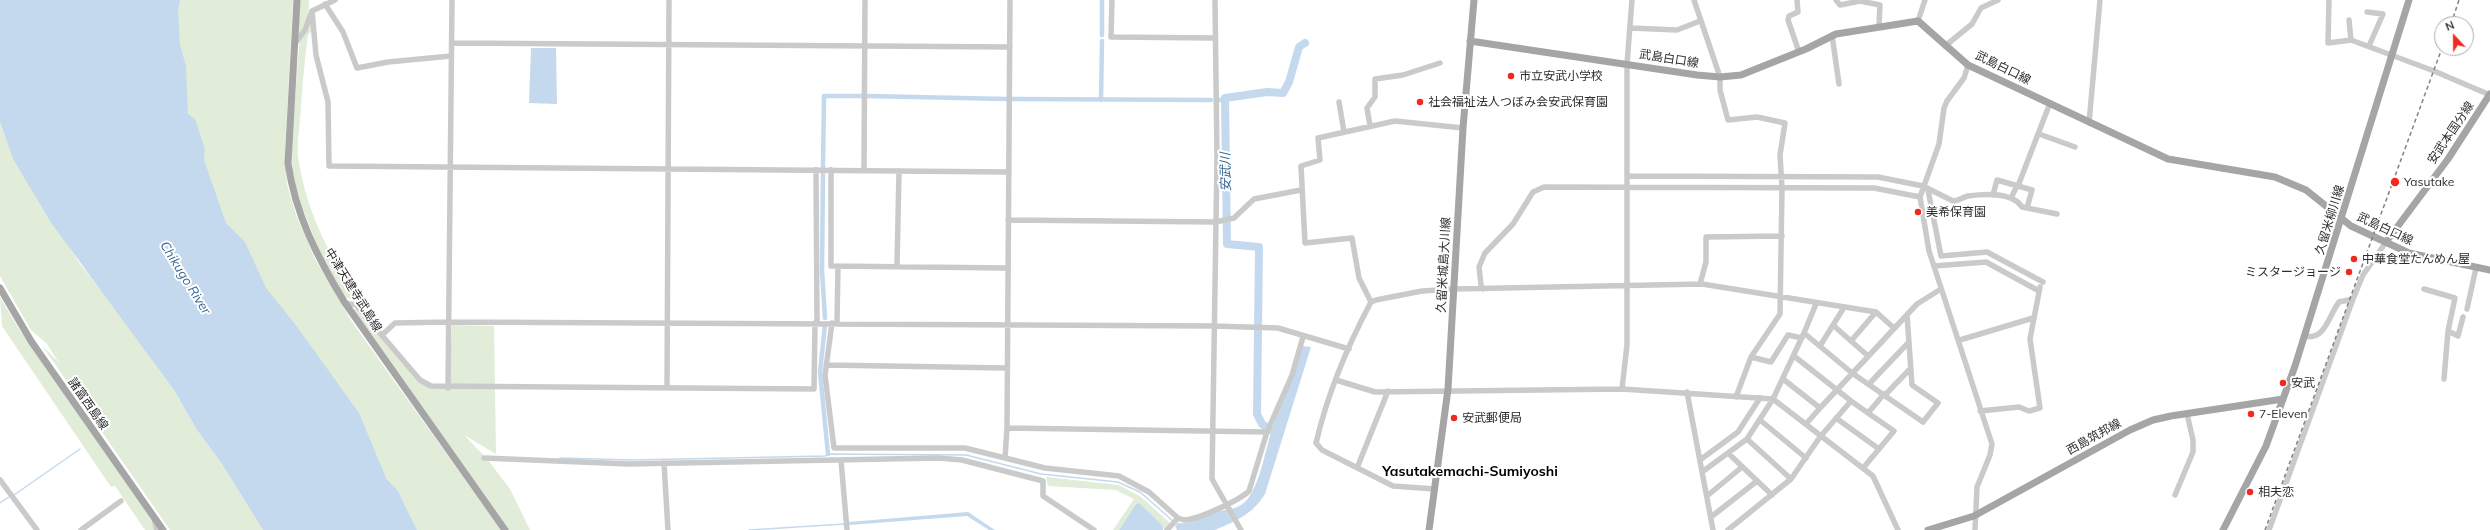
<!DOCTYPE html>
<html>
<head>
<meta charset="utf-8">
<style>
	body { margin:0 }
	#map { position:relative; width:2490px; height:530px; overflow:hidden; background:#fff; font-family:Mulish,sans-serif }
	canvas { display:block }
	.north { position:absolute; left:2434px; top:16px; width:40px; height:40px; box-sizing:border-box; background:#fff; border:1px solid #ababab; border-radius:50%; rotate:338deg; font-size:11px; font-weight:700; line-height:16px; text-align:center; color:#2d2d2d }
	.north::after { content:''; display:block; margin:auto; width:14px; height:18px; background:#f22921; clip-path:polygon(50% 0,100% 100%,50% 72%,0 100%) }
</style>
</head>
<body>
<div id="map">
<canvas width="2490" height="530"></canvas>
<div class="north">N</div>
</div>
<script>
const g = document.querySelector('canvas').getContext('2d');
g.lineJoin = 'round';
function fillPath(path, color) { g.fillStyle = color; g.fill(path, 'evenodd'); }
function stroke(path, color, width, dash) { g.strokeStyle = color; g.lineWidth = width; g.lineCap = dash ? 'butt' : 'round'; g.setLineDash(dash || []); g.stroke(path); }
function drawText(font, color, halo, rows, align = 'center') {
  g.font = font + ' Mulish,"Noto Sans JP",sans-serif'; g.lineWidth = 4; g.setLineDash([]); g.textBaseline = 'middle'; g.strokeStyle = halo; g.fillStyle = color; for (const [text, x, y, turn = 0] of rows) {
    g.save(); g.translate(x, y); g.rotate((+turn || 0) * Math.PI / 180); g.textAlign = isNaN(turn) ? turn : align; if (halo) g.strokeText(text, 0, 0); g.fillText(text, 0, 0); g.restore();
  }
}
fillPath(new Path2D(`
	M170,0h123l-8,150 2,34 9,31 19,44 37,63 149,208h-84l-19,-39 -12,-13 -100,-152 -90,-145z
	M300,0h9c1,13 -4,27 -11,38z
	M311,17v15l-3,3c-4,28 -6,56 -8,85 -1,12 -3,25 -2,36 8,61 39,114 74,162l-17,-17 -10,-4 -22,-37 -21,-53 -8,-25 -3,-31 8,-106z
	M0,122l13,37 67,105 37,46 57,80 23,40 25,34 41,66h-93l-129,-186 18,19 -12,-19 -16,-14 -31,-54z
	M0,297l19,32 130,186 6,15h-10l-30,-44 -4,1 -109,-161z
	M353,309h4l62,72 30,8 3,-64 42,1 2,128 -32,-19 24,25 22,29 20,41h-21z
	M1046,477l73,8 22,12 29,26 -6,7 -1,-4 -27,-22 -17,26h-6l21,-31 -18,-9 -68,-4z`), '#e1ecd9');
fillPath(new Path2D(`
	M0,0h180l-2,10 2,35 6,21 2,48 7,5 10,30 -1,11 22,63 19,19 21,46 29,36 64,89 27,65 12,13 19,39h-154l-41,-66 -25,-34 -23,-40 -122,-166 -39,-65 -13,-37z
	M531,48h25l1,56 -28,-1z
	M1303,346l8,1 -46,147c-12,20 -29,27 -50,36 -9,0 -28,0 -38,0l-2,-4 3,-3c13,2 22,-5 34,-10 11,-4 24,-2 34,-12 15,-17 20,-56 28,-78 9,-26 19,-52 29,-77z
	M1139,503l24,23v4h-44l17,-26z
	M968,512l27,18h-6l-22,-14 -118,9v-3z`), '#c4d9ee');
stroke(new Path2D(`
	M560,458l72,2 193,-4 3,-2 138,1 75,19 77,8 22,10 33,29
	M14,495l66,-46
	M0,503l9,-6
	M749,530l95,-6`), '#c4d9ee', 1.5);
stroke(new Path2D(`
	M1102,35v-35
	M867,96l140,3
	M1012,99l199,1
	M1101,100l1,-59
	M1218,100h7
	M823,169l1,-73h39
	M823,173l-1,97 3,48
	M825,325l-5,47 8,82`), '#c4d9ee', 4.5);
stroke(new Path2D(`
	M1274,432l-12,-8 -5,-10 2,-167 -32,-3 -2,-146 42,-6 16,1 6,-11 10,-35 6,-4`), '#c4d9ee', 8);
stroke(new Path2D(`
	M1010,0l-3,428 260,4
	M1112,0l-1,37 104,1
	M1215,0l2,158 -5,321 29,51
	M1694,0l26,77v13l8,30 29,-3 28,6 -5,32 2,33 -2,126 -29,43 -15,40
	M1797,0l1,12 -9,4 -1,4 11,32
	M1836,0l4,5 20,-4 20,4 -1,20
	M2329,0l-1,43 23,-3 83,31 56,24
	M325,4l18,28 14,36 31,-6 63,-6
	M312,11l4,44 12,47 1,64 680,6
	M2367,12l16,2 -14,32
	M2349,20l2,20
	M1918,21l7,-21
	M1630,28l47,2 23,-9
	M1832,35l7,49
	M452,43l558,4
	M294,45l11,-15 7,-19 23,-11
	M1945,46l27,-22 9,-16 17,-8
	M1968,65l-4,13 -17,23 -3,7 -5,36 -19,53 9,54 63,193 -2,11 -13,32 -2,43
	M1339,102l5,30
	M2089,123l11,-123
	M1370,126l-3,-18 8,-11v-18l28,-4 37,-12
	M2039,134l36,13
	M831,170v96l176,2
	M864,170l1,-170
	M1627,176l251,1 45,9 30,15c6,0 10,-4 15,-5 15,-2 45,-4 54,11l35,7
	M2018,186l32,-83
	M1928,190l13,66 46,-4 56,30
	M1993,195l4,-15 35,10 -5,18
	M2011,198l6,-12
	M1008,220l208,2 18,-4 20,-19 47,-9
	M897,266l2,-95
	M1934,266l52,-4 53,29
	M1700,284l6,-22v-25l76,-1
	M1483,289l-2,-4 -2,-18 6,-14 28,-29 20,-32 11,-5 330,1 46,9
	M2424,289l31,9 -7,33
	M1371,302l-12,-24 -7,-40 -47,5 -4,-77 19,-6 -2,-22 77,-17 68,7
	M345,303l11,2 64,75 11,6 383,3 1,-66 2,-2 -1,-151
	M2467,309l9,-41
	M832,323l-7,52 9,73h131l80,20 74,8 30,16 29,26 6,2c13,0 56,-20 65,-29l18,-59 25,-57 11,-38
	M837,323l1,-57
	M1834,326l34,30
	M1804,333l48,40 71,49 15,-19 -26,-18 -5,-70
	M382,335l13,-12 54,-1 765,4 64,2 71,21
	M2305,336c20,5 24,-21 34,-34l14,-3
	M1960,340l73,-22
	M1851,341l25,-29
	M1820,346l23,-37
	M1794,356l57,45
	M1751,357l20,5 17,-27 14,3
	M826,365l180,3
	M1783,379l37,29 97,-104 24,-15
	M2444,379l4,-48 10,5 5,-19
	M1336,380l39,12 247,-3 151,10 100,77 25,54
	M1869,384l39,-41
	M448,388l4,-388
	M667,388l2,-388
	M1622,389l5,-44v-281l5,-64
	M1687,392l26,138
	M1885,395l25,-26
	M1980,411l39,-4 10,4 11,-3 -10,-69 10,-52
	M1836,418l43,31
	M1760,420l46,38
	M1806,424l14,-16
	M1747,439l44,40
	M1728,453l44,42
	M484,458l145,6 309,-6 24,2 81,21v15l51,34
	M1005,458l2,-30
	M841,460l6,70
	M1700,460l38,-28 22,-34
	M664,463l4,67
	M1864,467l30,-36 -26,-18 16,-19
	M1357,468l31,-77
	M1702,472l45,-33 26,-40 31,-66 12,-29
	M0,480l37,50
	M1435,489l-42,-3 -71,-36 -6,-7c11,-47 32,-98 55,-141l5,-2 46,-9 32,-2 248,-5 174,28 18,16
	M2175,495l18,-43v-12l-6,-26
	M1707,496l35,-29
	M153,516l4,14
	M1711,517l46,-36
	M81,530l40,-29
	M1167,530l11,-12
	M1728,530l63,-51 29,-42 31,-36 17,12
	M2269,530l84,-231 10,-24 23,-33`), '#cacaca', 5.5);
stroke(new Path2D(`
	M297,0l-9,163c7,51 30,96 57,140l160,227
	M1470,41l227,34 23,2 21,-2 65,-26 30,-15 82,-13 50,44 200,94 107,18 31,13 45,36 58,27 81,17
	M2386,242l62,-83 42,-65
	M0,288l31,53 132,189
	M1429,530l19,-141 15,-261 11,-128
	M1928,530l46,-14 156,-86 23,-10 18,-4 112,-17
	M2223,530l43,-84 29,-80 114,-366`), '#a5a5a5', 7);
stroke(new Path2D(`
	M2451,24l8,-24
	M2265,530l177,-482`), '#828282', 1.5, [4, 3]);
for (const [x, y, r, color] of [
	[1511,76,4,"#f22921"],
	[1420,102,4,"#f22921"],
	[2395,182,5,"#f22921"],
	[1918,212,4,"#f22921"],
	[2354,259,4,"#f22921"],
	[2349,272,4,"#f22921"],
	[2283,383,4,"#f22921"],
	[2251,414,4,"#f22921"],
	[1454,418,4,"#f22921"],
	[2250,492,4,"#f22921"]
]) { const dot = new Path2D(); dot.arc(x, y, r, 0, 2 * Math.PI); g.fillStyle = color; g.fill(dot); stroke(dot, '#fff', 1.5); }
drawText('12px', '#2d2d2d', '#fff', [
	["武島白口線",1669,59,9],
	["武島白口線",2003,68,26],
	["安武本国分線",2451,133,-56],
	["久留米柳川線",2330,220,-73],
	["武島白口線",2385,229,25],
	["久留米城島大川線",1444,265,-87],
	["中津天建寺武島線",353,290,58],
	["諸富西島線",88,404,55],
	["西島筑邦線",2094,437,-29]
]);
drawText('12px', '#2d2d2d', '#fff', [
	["市立安武小学校",1519,76],
	["社会福祉法人つぼみ会安武保育園",1428,102],
	["Yasutake",2404,182],
	["美希保育園",1926,212],
	["中華食堂たんめん屋",2362,259],
	["ミスタージョージ",2341,272,"right"],
	["安武",2291,383],
	["7-Eleven",2259,414],
	["安武郵便局",1462,418],
	["相夫恋",2258,492]
], 'left');
drawText('italic 13px', '#356595', '#fff', [
	["安武川",1226,172,-91],
	["Chikugo River",185,278,58]
]);
drawText('bold 14px', '#000', '#fff', [
	["Yasutakemachi-Sumiyoshi",1470,472]
]);
</script>
</body>
</html>
